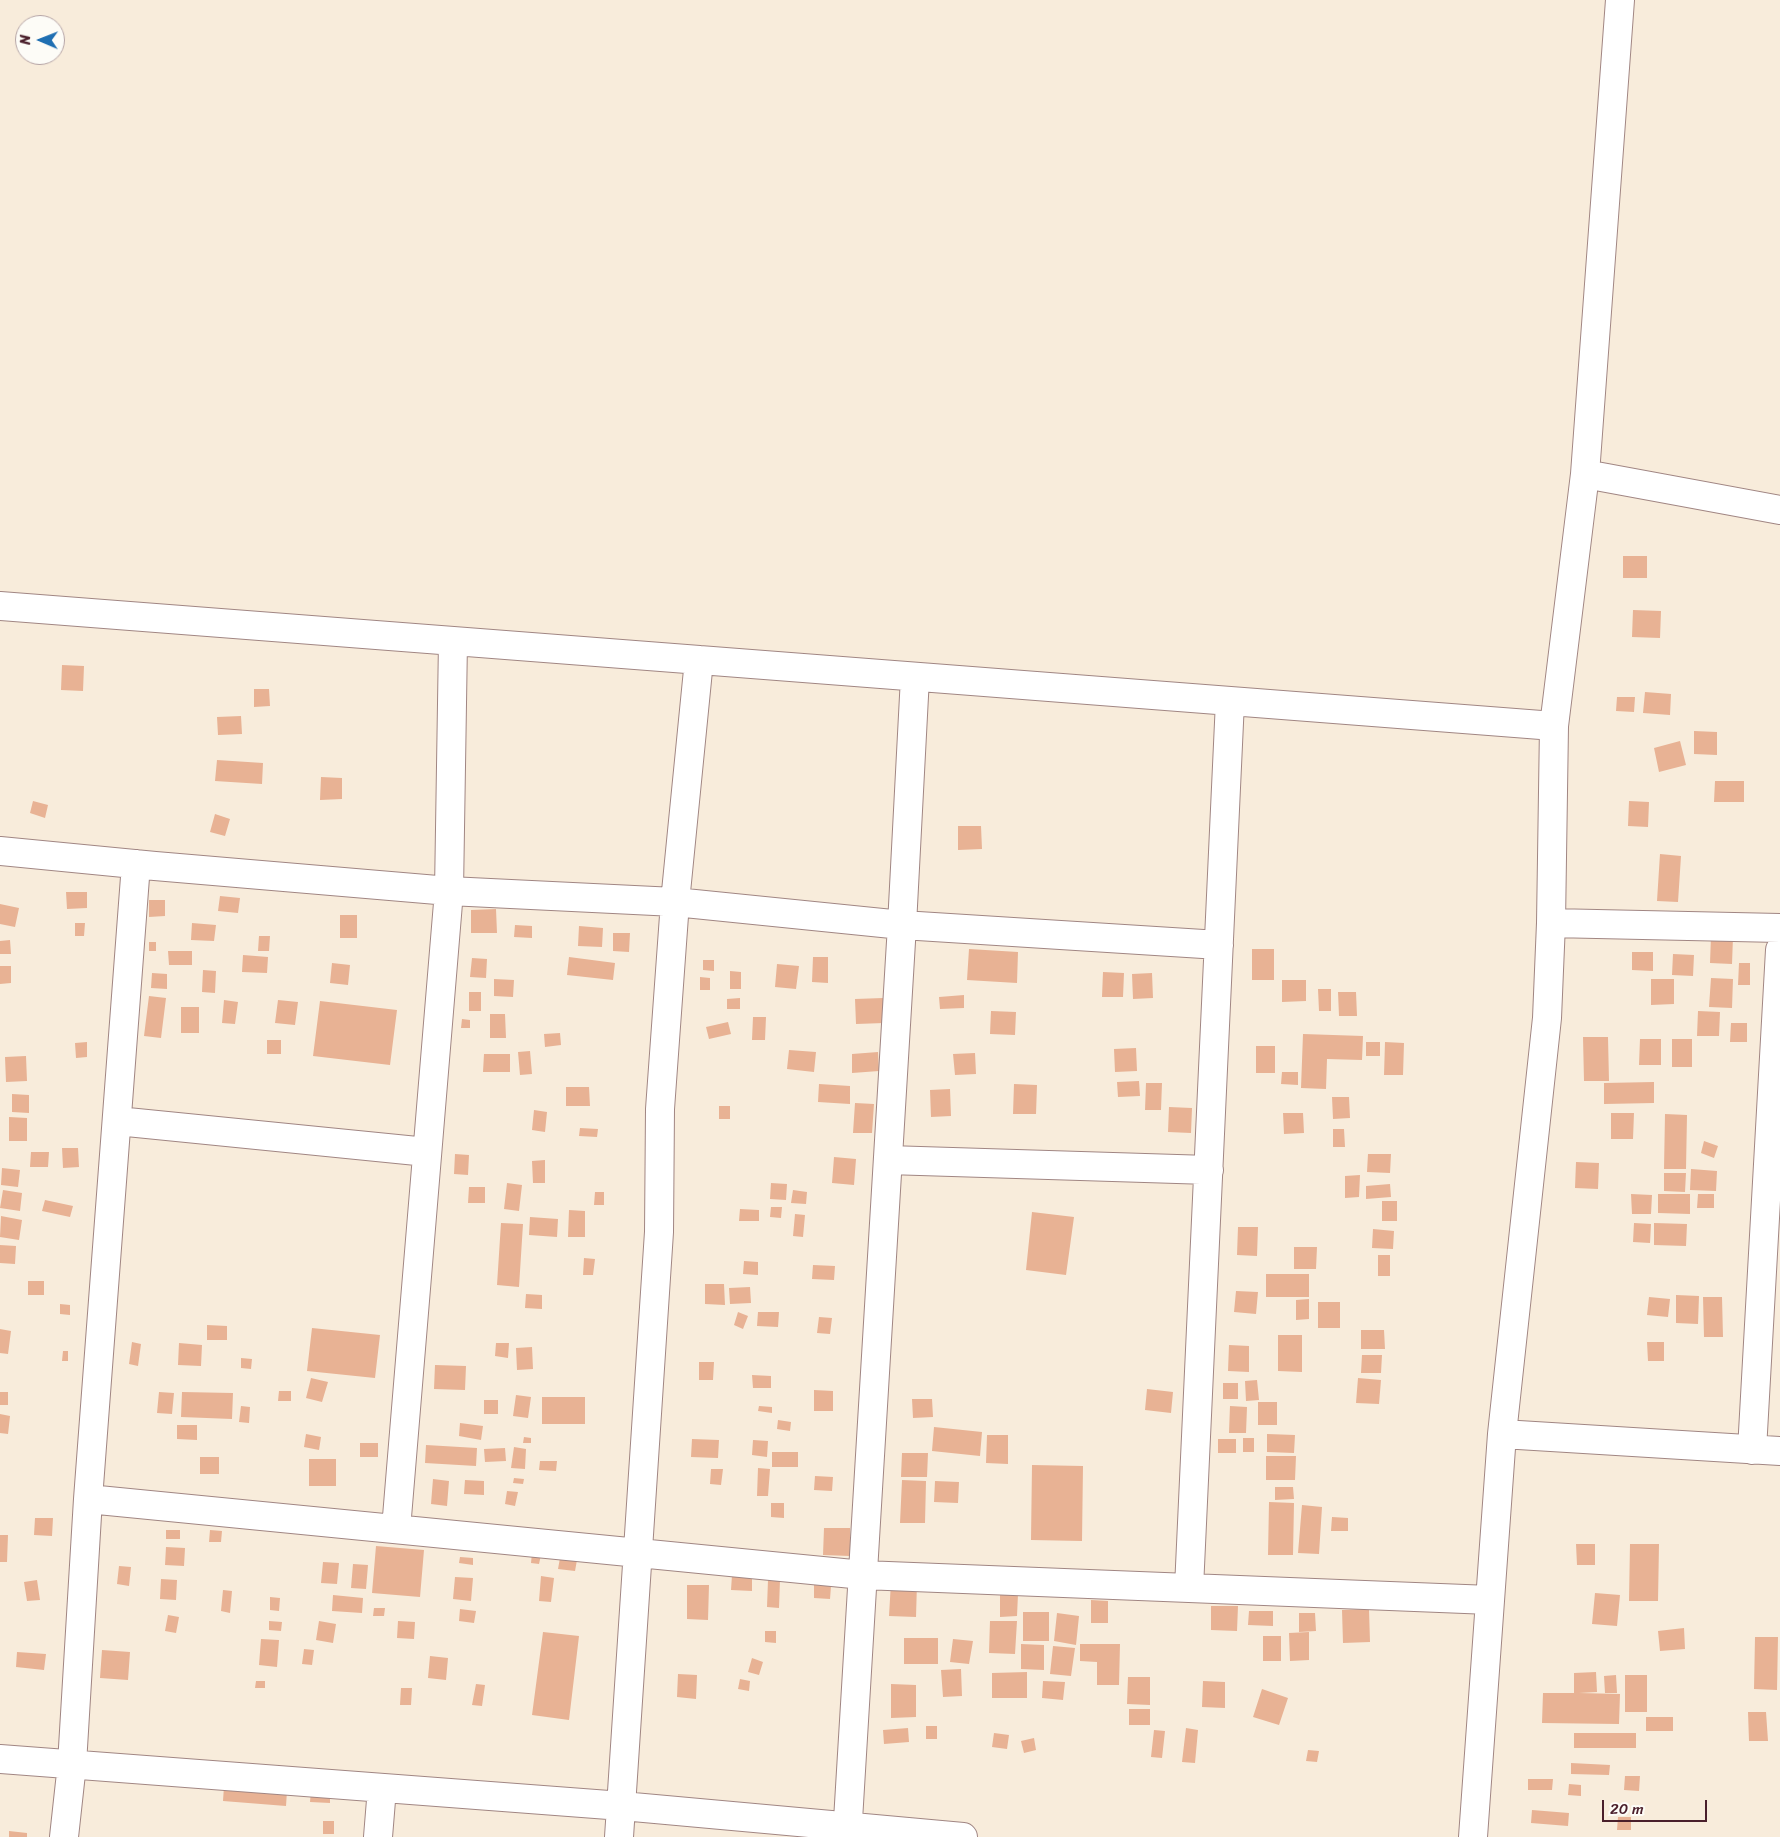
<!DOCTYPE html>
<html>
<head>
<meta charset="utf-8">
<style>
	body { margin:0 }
	#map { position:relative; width:1780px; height:1837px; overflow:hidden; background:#f8ecdb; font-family:Sriracha,sans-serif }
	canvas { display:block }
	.north { position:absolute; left:15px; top:15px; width:50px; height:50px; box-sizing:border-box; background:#fdfcf7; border:1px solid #b5a4a5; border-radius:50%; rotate:271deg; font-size:14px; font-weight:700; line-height:20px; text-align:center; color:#4a1f2b }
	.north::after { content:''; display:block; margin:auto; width:18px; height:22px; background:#1f6fb2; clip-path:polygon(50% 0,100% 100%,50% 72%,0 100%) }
	.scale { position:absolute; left:1602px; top:1800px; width:105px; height:22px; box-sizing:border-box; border:2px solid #4a1f2b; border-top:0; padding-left:6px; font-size:15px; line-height:18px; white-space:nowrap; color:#4a1f2b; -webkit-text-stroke:4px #fdfcf7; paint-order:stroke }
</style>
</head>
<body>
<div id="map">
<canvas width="1780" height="1837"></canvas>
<div class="north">N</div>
<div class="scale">20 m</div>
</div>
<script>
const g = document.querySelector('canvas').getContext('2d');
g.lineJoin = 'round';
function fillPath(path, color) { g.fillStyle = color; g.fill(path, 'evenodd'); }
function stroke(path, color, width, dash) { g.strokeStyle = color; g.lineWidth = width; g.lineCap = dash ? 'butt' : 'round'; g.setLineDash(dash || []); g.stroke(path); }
fillPath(new Path2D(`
	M1623,556h24v22h-24z
	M1633,610l28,1 -1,27 -28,-1z
	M62,665l22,1 -1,25 -22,-1z
	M254,689h15l1,17 -16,1z
	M1645,692l26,2 -1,21 -27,-2z
	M1617,697h18l-1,15 -18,-1z
	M241,716l1,18 -24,1 -1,-18z
	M1694,731l23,1v23l-23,-1z
	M1680,741l6,24 -27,7 -5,-24z
	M217,760l46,3 -1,21 -47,-3z
	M321,777l21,1v21l-22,1z
	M1715,781h29v21h-30z
	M33,801l15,4 -3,13 -15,-5z
	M1629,801l20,1 -1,25 -20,-1z
	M215,814l15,5 -5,17 -15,-4z
	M958,826h23l1,23 -24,1z
	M1660,854l21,2 -3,46 -21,-1z
	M66,892h21v16l-20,1z
	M220,896l20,2 -2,15 -20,-2z
	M149,900h16v16l-16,1z
	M0,904l19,4 -4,19 -15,-3z
	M496,909l1,24h-26v-23z
	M340,915h17v23h-17z
	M75,923h10l-1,13h-9z
	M192,923l24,2 -2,16 -23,-1z
	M515,925l17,1v12l-18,-1z
	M579,926l24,2 -1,19 -24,-1z
	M613,933h17l-1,19 -16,-1z
	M259,936h11l-1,15h-11z
	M1711,936l22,1 -1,27 -22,-1z
	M10,940l1,14h-11v-13z
	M149,942h7v9h-7z
	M969,949l49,3 -1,31 -50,-3z
	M1252,949h22v31h-22z
	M168,951h24v14h-23z
	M1632,952h21v19l-21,-1z
	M1673,954l21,1 -1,21 -21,-1z
	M243,955l25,2 -1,16 -25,-1z
	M569,957l46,6 -2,17 -46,-5z
	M813,957h15v26l-16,-1z
	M472,958l15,1 -1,19 -16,-1z
	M703,960h11v11l-11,-1z
	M332,963l18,2 -2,20 -18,-2z
	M1739,963h11v22h-12z
	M777,964l22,2 -3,23 -21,-2z
	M0,966h11v17l-11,1z
	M203,970l13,1 -1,22 -13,-1z
	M730,971l11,1v17h-11z
	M1103,972l21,1 -1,24h-21z
	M152,973l15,1v15l-16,-1z
	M1152,973l1,25 -20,1 -1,-25z
	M700,977l10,1v12h-10z
	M1711,978l22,1 -1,29 -23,-1z
	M494,979l20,1 -1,17 -19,-1z
	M1651,979h23v25l-23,1z
	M1282,980h24v21l-24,1z
	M1318,989h13v22h-12z
	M469,992h12v19h-12z
	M1338,992h18l1,24h-18z
	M964,995v13l-24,1 -1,-12z
	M149,996l17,2 -5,40 -17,-2z
	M740,998v11h-13v-10z
	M883,998l1,25 -28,1 -1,-25z
	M224,1000l14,2 -3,22 -13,-1z
	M278,1000l20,2 -3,23 -20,-2z
	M320,1001l77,9 -7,55 -77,-9z
	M181,1007h18v26h-18z
	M991,1011l25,1 -1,23 -25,-1z
	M1698,1011l22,1 -1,24h-22z
	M490,1014h15l1,24h-16z
	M753,1017h13l-1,23h-13z
	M462,1019l8,1v8h-9z
	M728,1022l3,12 -22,5 -3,-12z
	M1731,1023h16v19h-17z
	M560,1033l1,12 -16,2 -1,-13z
	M1303,1034l60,2 -1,24 -35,-1 -1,30 -25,-1z
	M1583,1037h25l1,44h-25z
	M1640,1039h21v26h-22z
	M1672,1039h20v28h-20z
	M267,1040h14v14h-14z
	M87,1042v15l-11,1 -1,-15z
	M1366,1042h14v14h-14z
	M1385,1042l19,1 -1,32h-19z
	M1256,1046h19v27h-19z
	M1136,1048l1,23 -22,1 -1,-23z
	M789,1050l27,2 -2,20 -27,-3z
	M530,1051l2,23 -12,1 -2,-23z
	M878,1052l1,19 -27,2v-19z
	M975,1053l1,21 -21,1 -2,-21z
	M484,1054h26v18h-27z
	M26,1056l1,25 -21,1 -1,-25z
	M1282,1072h16v13l-17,-1z
	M1139,1081l1,15 -22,1 -1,-15z
	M1654,1082v21l-50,1v-21z
	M1146,1083h16l-1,27h-16z
	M819,1084l31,2v18l-32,-2z
	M1014,1084l23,1 -1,29h-23z
	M566,1087h23l1,19h-24z
	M950,1089l1,27 -20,1 -1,-27z
	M12,1094l17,1v18l-17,-1z
	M1332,1097h17l1,21 -17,1z
	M855,1103l19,1 -2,29h-19z
	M719,1106h11v13h-11z
	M1169,1107l23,1 -1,25 -23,-1z
	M534,1110l13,2 -2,20 -13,-2z
	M1283,1113h20l1,20 -20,1z
	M1611,1113h23l-1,26h-22z
	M1665,1114l22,1 -1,54h-22z
	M9,1117l18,1v23h-18z
	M580,1128l18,1 -1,8 -18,-1z
	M1333,1129h11l1,18h-12z
	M1704,1141l14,5 -4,12 -13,-5z
	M62,1148h16l1,19 -16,1z
	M31,1152h18l-1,15h-18z
	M455,1154l14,1 -1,20 -14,-1z
	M1368,1154h23l-1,19 -23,-1z
	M834,1157l22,2 -2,26 -22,-2z
	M545,1160v23h-12l-1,-22z
	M1576,1162l23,1 -1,26 -23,-1z
	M2,1168l18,2 -2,17 -17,-2z
	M1691,1169l26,2 -1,20 -26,-1z
	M1664,1173h22l-1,19 -21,-1z
	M1360,1175l-1,22 -14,1v-22z
	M507,1183l15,2 -3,26 -15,-2z
	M771,1183l16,1 -1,16 -16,-1z
	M1390,1184l1,13 -25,2v-13z
	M469,1187h16v16h-17z
	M3,1190l19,3 -2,18 -20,-3z
	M793,1190l14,2 -1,12 -15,-1z
	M595,1192h9v13h-10z
	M1631,1194l21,1 -1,19h-19z
	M1658,1194h32v20l-32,-1z
	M1698,1194h16v14h-17z
	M45,1200l28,6 -3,11 -28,-6z
	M1382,1201h15v20h-15z
	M771,1207h11l-1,11 -11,-1z
	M740,1209l19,1v11h-20z
	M569,1210l16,1v26h-17z
	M1032,1212l42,5 -8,58 -40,-5z
	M795,1214l10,1 -2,22 -10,-1z
	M1,1216l21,4 -3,20 -19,-3z
	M530,1217l28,2 -1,18 -28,-2z
	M501,1223l22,1 -4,63 -22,-2z
	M1634,1223l17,1 -1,19 -17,-1z
	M1654,1223l33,1 -1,22 -32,-1z
	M1238,1227h20l-1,29 -20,-1z
	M1373,1229l21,2 -1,18 -21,-1z
	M0,1245l16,1 -1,18 -15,-1z
	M1294,1247h23l-1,22h-22z
	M1378,1255h12v21h-12z
	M584,1258l11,1 -2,16h-10z
	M744,1261l14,1v13l-15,-1z
	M813,1265l22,1 -1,14 -22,-1z
	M1266,1274h43v23h-43z
	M28,1281h16v14h-16z
	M705,1284h19l1,21 -20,-1z
	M750,1287l1,16 -21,1 -1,-16z
	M1236,1291l22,1 -2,22 -22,-2z
	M526,1294l16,1v14l-17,-1z
	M1676,1295l23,1 -1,28 -22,-1z
	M1649,1297l21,2 -2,18 -21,-2z
	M1703,1297h19l1,40h-19z
	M1309,1299v20l-13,1v-20z
	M1318,1302h22v26h-22z
	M60,1304l10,1v10l-10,-1z
	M738,1312l10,4 -5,13 -9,-4z
	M758,1312h21l-1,15 -21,-1z
	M819,1317l13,1 -2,16 -13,-1z
	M207,1325l20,1v14h-20z
	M312,1328l68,7 -5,43 -68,-7z
	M0,1329l11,2 -3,23 -8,-1z
	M1361,1330h23l1,19h-24z
	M1278,1335h24v37l-24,-1z
	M132,1342l9,2 -3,22 -9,-2z
	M1647,1342h17v19h-16z
	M179,1343l23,2 -1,21 -23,-1z
	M496,1343h13l-1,15 -13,-2z
	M1229,1345l20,1v26l-21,-1z
	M532,1347l1,22 -16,1 -1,-22z
	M63,1351h5v10h-6z
	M1362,1355h20l-1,18h-20z
	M241,1358l11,1 -1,10 -10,-1z
	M699,1362h15l-1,18h-14z
	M435,1365l31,1 -1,24 -31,-1z
	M752,1375l19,1v12h-18z
	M311,1378l17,4 -6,20 -16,-4z
	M1358,1378l23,2 -2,24 -23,-1z
	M1257,1380l2,20 -13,1 -1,-20z
	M1223,1383h15v16h-15z
	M1147,1389l26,3 -2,21 -26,-3z
	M814,1390l19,1v20h-19z
	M279,1391h12v10h-13z
	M0,1392h8v13h-8z
	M159,1392l15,1 -2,21 -15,-1z
	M182,1392l51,1 -1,26 -51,-2z
	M516,1395l15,2 -3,21 -15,-2z
	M542,1397h43v27h-43z
	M912,1399h20l1,18 -20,1z
	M484,1400h14v14h-14z
	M1258,1402h19v23h-19z
	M241,1406l9,1 -1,16 -10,-1z
	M759,1406l13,1v6l-14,-2z
	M1230,1406l17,1 -1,26h-17z
	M0,1414l10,2 -2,18 -8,-1z
	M778,1420l13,2 -1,9 -13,-2z
	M460,1423l23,3 -2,14 -22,-4z
	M177,1425h20v15l-20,-1z
	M934,1427l48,5 -2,24 -48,-5z
	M306,1434l15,3 -2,13 -15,-3z
	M1267,1434l28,1 -1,18 -27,-1z
	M987,1435h21v29l-22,-1z
	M524,1437l7,1v5h-8z
	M1243,1438h11v14h-11z
	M692,1439l27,1 -1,18 -27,-1z
	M1218,1439h18v14h-18z
	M753,1440l15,1 -1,16 -15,-2z
	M360,1443h18v14h-18z
	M426,1445l51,3 -1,18 -51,-3z
	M514,1447l12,2 -1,20 -14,-1z
	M505,1448l1,13 -21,1 -1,-13z
	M772,1452h26v15h-26z
	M902,1453h26l-1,24h-26z
	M1266,1456h30l-1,24h-29z
	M200,1457h19v17h-19z
	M309,1459h27v27h-27z
	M540,1461h17l-1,10 -17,-1z
	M1032,1465l51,1 -1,75 -51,-1z
	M758,1468l12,1 -2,27h-11z
	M711,1469h12l-2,16 -11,-1z
	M815,1476l18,1 -1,14 -18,-1z
	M514,1478l10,1 -1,5 -10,-1z
	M433,1479l16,2 -2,25 -16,-2z
	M465,1480l19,1v14l-20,-1z
	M902,1480l24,1 -1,42h-25z
	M935,1481l24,1 -1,21 -24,-1z
	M1275,1487h18l1,12 -19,1z
	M507,1491l11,1 -3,14 -10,-2z
	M1269,1502l25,1 -1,52h-25z
	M771,1503h13v15l-13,-1z
	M1302,1505l20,2 -3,47 -21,-1z
	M1332,1517l16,1v13h-17z
	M35,1518h18l-1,18 -18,-1z
	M824,1528h26v28l-27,-1z
	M166,1530h14v9h-14z
	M210,1530l12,1 -1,11h-12z
	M0,1535h8l-1,27h-7z
	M1576,1544h19v21h-18z
	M1630,1544h29l-1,57h-29z
	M376,1546l48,4 -4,47 -48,-4z
	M166,1547l19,1 -1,18 -19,-1z
	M532,1553l9,2 -2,9 -8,-1z
	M460,1557l13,1v7l-14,-2z
	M560,1558l17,2 -2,11 -17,-2z
	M323,1562l16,1 -2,21 -16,-1z
	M353,1564l15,1 -2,24 -15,-1z
	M119,1566l12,1 -2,19 -12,-2z
	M732,1575l20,1v15l-21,-1z
	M541,1576l13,2 -3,24 -12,-1z
	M455,1577l18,1 -2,23 -18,-2z
	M161,1579l16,1 -1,20 -16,-1z
	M37,1580l3,20 -13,1 -3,-19z
	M768,1580h12l-1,28 -12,-1z
	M891,1582l26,1 -1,34 -27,-1z
	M687,1585h22l-1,35 -21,-1z
	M814,1585l17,1 -1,13 -16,-1z
	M223,1590l9,1 -2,22 -9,-2z
	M1000,1593l18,1 -1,22 -17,1z
	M1595,1593l25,2 -3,31 -25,-2z
	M333,1595l30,3 -1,15 -30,-2z
	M270,1597l10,1 -1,13 -9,-1z
	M1091,1600l17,1v22h-17z
	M1211,1606h27l-1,25 -26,-1z
	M374,1608h11l-1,8h-11z
	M460,1609l16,2 -2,12 -15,-2z
	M1369,1609l1,33 -27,1 -1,-33z
	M1249,1611h24v15l-25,-1z
	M1023,1612h26v29h-26z
	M1057,1613l22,3 -3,29 -22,-4z
	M1299,1613h16l1,18 -17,1z
	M168,1615l11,2 -3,16 -11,-2z
	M269,1621l13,1 -1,9 -12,-1z
	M319,1621l17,3 -3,19 -17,-3z
	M398,1621l17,1 -1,17 -17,-1z
	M990,1621h27l-2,33 -26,-1z
	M1684,1628l1,21 -25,2 -2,-20z
	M765,1631h11v12l-11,-1z
	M543,1632l36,4 -10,84 -37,-5z
	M1309,1632v28l-19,1 -1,-28z
	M1263,1636h18v25h-18z
	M1755,1637h23l-1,53 -23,-1z
	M904,1638h34v26h-34z
	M261,1639l18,1 -2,27 -18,-2z
	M953,1639l20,2 -4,23 -19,-2z
	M1021,1644l23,1v25l-23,-1z
	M1080,1644h40l-1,41h-22v-23l-17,-1z
	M1053,1646l22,2 -4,28 -21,-2z
	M304,1649l10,1 -2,15 -10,-1z
	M102,1650l28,2 -2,28 -28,-2z
	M17,1652l29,2 -2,16 -28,-3z
	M430,1656l18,2 -2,22 -18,-2z
	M752,1658l11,4 -4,13 -11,-3z
	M961,1669l1,27 -19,1 -2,-27z
	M1027,1672v26h-35v-25z
	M1596,1672l1,20 -18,1 41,1 -1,30 -77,-1 1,-30h31v-20z
	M678,1674l19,1 -1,24 -19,-2z
	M1616,1675l1,18h-12l-1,-17z
	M1625,1675h22v37h-22z
	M1128,1677h22v28l-23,-1z
	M740,1679l10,2 -1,10 -11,-2z
	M256,1681h9v7h-10z
	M1043,1681l22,1 -2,18 -21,-2z
	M1203,1681l22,1v26l-23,-1z
	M476,1684l9,1 -3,21 -10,-1z
	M891,1684l25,1v32l-25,1z
	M401,1688h11l-1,17h-11z
	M1262,1689l26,9 -9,27 -26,-8z
	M1129,1709h21v16h-21z
	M1748,1712h18l2,29h-19z
	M1646,1717h27v14h-27z
	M926,1726h11v13h-11z
	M908,1728l1,14 -25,2 -1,-14z
	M1186,1728l12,2 -3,33 -13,-1z
	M1154,1730l11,1 -3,27 -11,-1z
	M994,1733l15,2 -2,14 -15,-2z
	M1574,1733h62v15h-62z
	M1034,1738l2,12 -12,3 -3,-12z
	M1308,1750l11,1 -2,11 -11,-1z
	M1571,1763l39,2 -1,10 -38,-1z
	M1625,1776h15l-1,15 -15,-1z
	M1528,1779h25l-1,11h-24z
	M1569,1784l12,1v11l-13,-1z
	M224,1786l63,5 -1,15 -63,-5z
	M311,1790l19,1v12l-20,-1z
	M1532,1810l37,3 -1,13 -37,-3z
	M1618,1817h13v13h-14z
	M323,1821h11v13h-11z
	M9,1831l18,2v4h-18z`), '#e8b294');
const minor = new Path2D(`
	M1585,474l195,36
	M0,606l1554,120
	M0,851l155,15 294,25 226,11 227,23 317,20
	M1551,923l229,5
	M117,1121l310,31
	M888,1160l321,10
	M1502,1434l278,17
	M1752,1450l28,-500
	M88,1499l775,76 627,25
	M396,1529l53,-638 4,-250
	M1189,1588l41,-887
	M0,1759l622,47 341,31
	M64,1837l8,-73 16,-265 48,-635
	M378,1837l4,-49
	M619,1837l40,-605 1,-123 15,-207 24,-242
	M847,1837l55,-912 13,-248
	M1473,1837l29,-403 45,-416 4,-95 3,-197 31,-252 35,-474`);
stroke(minor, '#a18683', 30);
stroke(minor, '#fff', 28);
</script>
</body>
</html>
